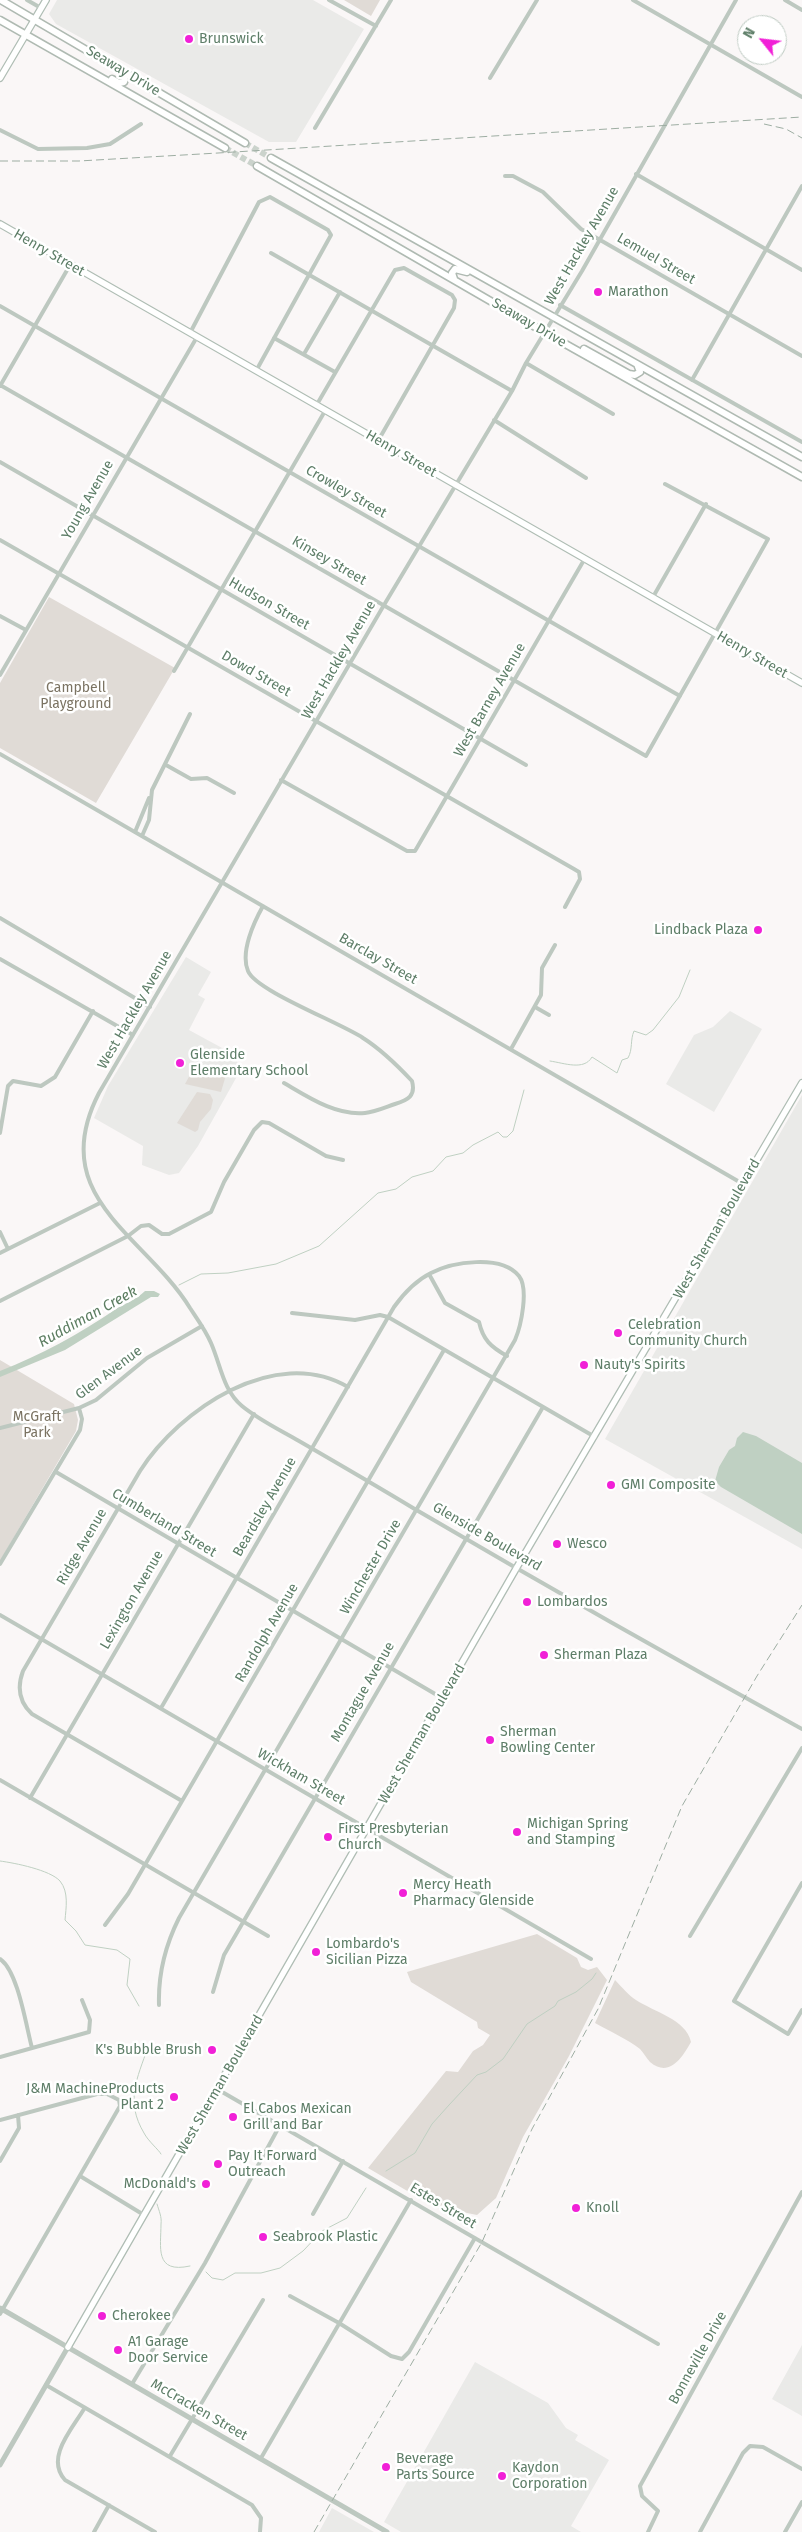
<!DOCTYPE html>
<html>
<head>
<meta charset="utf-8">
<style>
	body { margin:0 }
	#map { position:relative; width:802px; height:2532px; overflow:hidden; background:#faf7f7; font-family:"Fira Sans",sans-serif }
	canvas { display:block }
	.north { position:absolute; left:737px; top:15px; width:50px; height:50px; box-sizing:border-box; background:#fff; border:1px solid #bfcbc3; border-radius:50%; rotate:299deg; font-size:14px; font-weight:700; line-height:20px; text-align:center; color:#5e7e68 }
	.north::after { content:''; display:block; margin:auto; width:18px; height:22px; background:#f120d7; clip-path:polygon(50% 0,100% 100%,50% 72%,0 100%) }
</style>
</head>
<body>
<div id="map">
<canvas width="802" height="2532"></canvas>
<div class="north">N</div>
</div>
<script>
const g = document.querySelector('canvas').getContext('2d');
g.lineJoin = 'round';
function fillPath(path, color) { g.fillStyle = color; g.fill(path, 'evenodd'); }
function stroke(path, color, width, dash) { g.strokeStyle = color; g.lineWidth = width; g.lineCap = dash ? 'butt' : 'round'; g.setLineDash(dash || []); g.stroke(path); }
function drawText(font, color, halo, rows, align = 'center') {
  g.font = font + ' "Fira Sans",sans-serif'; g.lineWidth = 5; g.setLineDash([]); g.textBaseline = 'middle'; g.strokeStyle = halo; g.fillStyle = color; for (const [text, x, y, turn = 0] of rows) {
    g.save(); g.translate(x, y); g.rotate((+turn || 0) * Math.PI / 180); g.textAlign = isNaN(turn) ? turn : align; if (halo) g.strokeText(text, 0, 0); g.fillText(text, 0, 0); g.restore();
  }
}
fillPath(new Path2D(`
	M57,0h256l51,29 -68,113h-27l-213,-118 -7,-10z
	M186,957l25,15 -13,23 7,4 -16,31 46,25 5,16 -42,75 -19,27 -10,2 -27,-10 1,-19 -49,-28 14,-32z
	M730,1011l32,18 -48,83 -48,-28 28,-49 19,-8z
	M802,1095v454l-197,-110z
	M802,2345v71l-30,-17z
	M475,2362l73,41 18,25 12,7 -3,5 34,20 -38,66 10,6h-180l-17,-10z
	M332,2508l42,24h-55z`), '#eaeae8');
fillPath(new Path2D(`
	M344,0h36l-9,16z
	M49,597l126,71 -79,135 -96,-55v-65z
	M194,1073l32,2 -5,17 -36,-8 5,-9z
	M197,1092l13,2 3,6 -2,9 -11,13 -2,8 -3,2 -18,-9z
	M0,1360l74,44 4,16 -2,11 -76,130z
	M537,1934l40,24 4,9 7,3 9,-3 10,13 -38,76 -46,81 -27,61 -19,17 -44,-9 -65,-38 78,-97 12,1 15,-21 10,-6 7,-10 -12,-7 -1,-6 -66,-40 -4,-10z
	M615,1980c7,7 13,15 21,20 18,12 50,19 55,42 -9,16 -22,36 -41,20 -4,-4 -6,-9 -10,-13 -13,-10 -31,-18 -45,-26z`), '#e0dbd6');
fillPath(new Path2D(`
	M145,1291h9l6,3 -2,3h-7l-86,53 -65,27v-6c41,-16 79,-37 116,-62 10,-6 20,-9 29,-18z
	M743,1432l13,4 46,27v71l-81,-47 -6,-6 4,-14 10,-17 6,-4 2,-8z`), '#bfd0c2');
stroke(new Path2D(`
	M550,1061c14,2 34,10 42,-4l25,16 5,-13 6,-2c5,-9 2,-18 6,-27l12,4 7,-5 26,-33 11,-27
	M179,1285l22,-11 27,-1 48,-9 43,-18 59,-53 18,-4 16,-12 21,-6 13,-14 17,-4 10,-8 25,-13 5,5h4l6,-6 11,-41
	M0,1861c15,2 50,9 60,20 9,11 6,27 5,39l11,11 9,14 32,5 13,9 -3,26 12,21
	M148,2047c-11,32 -23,54 -4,86 4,8 15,17 17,21
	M386,2171l29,-18 17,-29 17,-19 28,-30 9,-3 17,-13 24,-35 28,-18 3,-5 18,-9 16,-13 4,-6
	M157,2204c2,7 5,13 4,20 0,23 -7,50 29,42
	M206,2272l6,6 11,2 12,-7h26l19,-5 23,-17 19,-20 25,-13 19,-30`), '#bfd0c2', 1);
stroke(new Path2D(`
	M245,143l26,15
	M225,148l32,18`), '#cbd3cc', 6, [6, 3]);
const secondary = new Path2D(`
	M0,78l46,-78
	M0,224l802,459
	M68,2347l449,-780 285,-484`);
const trunk = new Path2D(`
	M1,0l244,143
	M0,20l225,128
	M112,79l7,4 5,-1 1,-5 -4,-8
	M271,158l531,299
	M257,166l287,166 258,145
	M454,279l-2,-6 3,-4 12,3
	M584,349l45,25 6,1 5,-3 -3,-8`);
stroke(secondary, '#afbdb4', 8);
stroke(trunk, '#afbab2', 9);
stroke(new Path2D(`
	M27,0l14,8
	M329,0l47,26
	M633,0l169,97
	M736,0l-154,271 -56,92 -14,28 -128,214 -285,488c-54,104 46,142 91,215 8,12 16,23 21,35 10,23 12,47 31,63 17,14 38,24 57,35 38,22 76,44 114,67 128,75 258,149 389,221
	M785,0l17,10
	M490,78l47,-78
	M315,128l76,-128
	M0,130l38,19 49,-1 23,-4 31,-20
	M636,174l166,96
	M505,176h8l30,16 38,37 221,127
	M271,253l241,138
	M560,305l242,137
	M0,306l680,390
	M190,333l69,-131 11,-5 58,33 3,5 -75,136
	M274,338l61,34
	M304,354l36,-62
	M526,363l87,51
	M692,380l110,-194
	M0,385l646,371 122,-217 -103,-55
	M0,386l70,-121
	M316,406l79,-136 9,-2 48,27 3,5 -1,8 -76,133
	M494,420l92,58
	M0,462l526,303
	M0,540l574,329 5,3 1,7 -15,28
	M653,597l53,-93
	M0,616l26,14
	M174,671l151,-260
	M0,675l197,-338
	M0,754l743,430
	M166,765l25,14 16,-1 27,15
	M281,780l126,71h8l169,-291
	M135,832l14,-34
	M142,836l7,-16 3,-30 38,-76
	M263,906c-9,16 -23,46 -15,65 8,20 93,52 115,67 19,12 34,27 49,43 4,15 -4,19 -17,23 -9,3 -20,8 -30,9 -29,3 -57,-16 -81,-30
	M0,918l150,89
	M0,959l133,76
	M535,1007l14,8
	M511,1049l30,-54 1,-27 13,-23
	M0,1133l8,-47 5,-5 28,5 14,-9 38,-66
	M0,1232l8,17
	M0,1253l100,-50
	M429,1274l16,29 34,19c4,18 12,25 28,34
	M0,1301l128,-65 13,-10 8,-1 13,9h7l42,-22 13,-30 30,-52 8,-8 7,1 57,33 17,4
	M292,1313l63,7 25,-5 8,2 207,120
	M0,1428l79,-20 17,-8 51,-42 55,-32
	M56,1472l386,226
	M0,1564l80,-134 2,-11 -3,-11
	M0,1615l591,344
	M0,1780l268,156
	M30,1798l224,-384
	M182,1801l-150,-87c-13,-12 -15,-27 -9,-43l117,-200c39,-61 135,-127 208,-84
	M802,1883l-68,118 54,33 14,-24
	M105,1925l23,-31 316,-544
	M690,1936l112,-188
	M0,1959c18,12 26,67 32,89
	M213,1992l11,-37 319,-548
	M159,2005c-1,-31 6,-59 20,-87l336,-578c6,-14 14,-51 4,-64 -18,-22 -67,-14 -88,-3 -16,8 -27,20 -37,34l-233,401
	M0,2057l89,-25 1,-12 -8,-20
	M217,2089l441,255
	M0,2120l97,-26h10l12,6 1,6 -120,208
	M0,2161l19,-33 -1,-13
	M80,2176l64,39
	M313,2214l30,-53
	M290,2296l49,27 52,33 11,3 7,-7 66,-114
	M132,2384l73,-121 75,-138
	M46,2385l206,120 9,13 -1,14
	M84,2409c-12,20 -39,49 -19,71l90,52
	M170,2456l93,-156
	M261,2458l150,-258
	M94,2532l15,-27
	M648,2532l10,-21 -16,-15 -2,-10 162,-294
	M700,2532l43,-79 7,-7 13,1 39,22
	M785,2532l17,-30`), '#bdc8c0', 4);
stroke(new Path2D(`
	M0,2308l387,224
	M0,2465l68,-118`), '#bdc8c0', 5);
stroke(secondary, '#fff', 5.5);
stroke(trunk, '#fff', 6);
stroke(new Path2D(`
	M764,124l22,5 16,9
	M0,161h79l139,-8 584,-36
	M314,2532l168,-290 50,-113 66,-120 84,-203 75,-130 45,-71`), '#9dada2', 1, [8, 4]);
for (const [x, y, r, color] of [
	[189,39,5,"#f120d7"],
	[598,292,5,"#f120d7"],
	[758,930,5,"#f120d7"],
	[180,1063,5,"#f120d7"],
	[618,1333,5,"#f120d7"],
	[584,1365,5,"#f120d7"],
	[611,1485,5,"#f120d7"],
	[557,1544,5,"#f120d7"],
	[527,1602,5,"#f120d7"],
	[544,1655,5,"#f120d7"],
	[490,1740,5,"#f120d7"],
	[517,1832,5,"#f120d7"],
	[328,1837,5,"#f120d7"],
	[403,1893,5,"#f120d7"],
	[316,1952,5,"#f120d7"],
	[212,2050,5,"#f120d7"],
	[174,2097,5,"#f120d7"],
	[233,2117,5,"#f120d7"],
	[218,2164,5,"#f120d7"],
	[206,2184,5,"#f120d7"],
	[576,2208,5,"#f120d7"],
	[263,2237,5,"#f120d7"],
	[102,2316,5,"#f120d7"],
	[118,2350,5,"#f120d7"],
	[386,2467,5,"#f120d7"],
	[502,2476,5,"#f120d7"]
]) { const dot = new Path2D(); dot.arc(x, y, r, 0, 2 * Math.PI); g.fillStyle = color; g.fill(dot); stroke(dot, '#fff', 2); }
drawText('14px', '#5e7e68', '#fff', [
	["Brunswick",199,39],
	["Marathon",608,292],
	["Lindback Plaza",748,930,"right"],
	["Glenside",190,1055],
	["Elementary School",190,1071],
	["Celebration",628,1325],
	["Community Church",628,1341],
	["Nauty's Spirits",594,1365],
	["GMI Composite",621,1485],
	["Wesco",567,1544],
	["Lombardos",537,1602],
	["Sherman Plaza",554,1655],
	["Sherman",500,1732],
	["Bowling Center",500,1748],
	["Michigan Spring",527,1824],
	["and Stamping",527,1840],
	["First Presbyterian",338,1829],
	["Church",338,1845],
	["Mercy Heath",413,1885],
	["Pharmacy Glenside",413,1901],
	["Lombardo's",326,1944],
	["Sicilian Pizza",326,1960],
	["K's Bubble Brush",202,2050,"right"],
	["J&M MachineProducts",164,2089,"right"],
	["Plant 2",164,2105,"right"],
	["El Cabos Mexican",243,2109],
	["Grill and Bar",243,2125],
	["Pay It Forward",228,2156],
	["Outreach",228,2172],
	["McDonald's",196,2184,"right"],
	["Knoll",586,2208],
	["Seabrook Plastic",273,2237],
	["Cherokee",112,2316],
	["A1 Garage",128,2342],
	["Door Service",128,2358],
	["Beverage",396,2459],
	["Parts Source",396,2475],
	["Kaydon",512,2468],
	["Corporation",512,2484]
], 'left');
drawText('14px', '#5e7e68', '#fff', [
	["Seaway Drive",123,71,31],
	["West Hackley Avenue",582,246,-60],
	["Henry Street",49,253,30],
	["Lemuel Street",656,259,30],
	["Seaway Drive",529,323,30],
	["Henry Street",401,454,30],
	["Crowley Street",346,492,30],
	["Young Avenue",88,500,-60],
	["Kinsey Street",329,561,30],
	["Hudson Street",269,604,30],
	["Henry Street",752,655,30],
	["West Hackley Avenue",339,660,-60],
	["Dowd Street",256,674,30],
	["West Barney Avenue",490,700,-60],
	["Barclay Street",378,959,30],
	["West Hackley Avenue",135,1010,-60],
	["West Sherman Boulevard",717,1229,-60],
	["Glen Avenue",109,1373,-37],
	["Beardsley Avenue",265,1507,-60],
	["Cumberland Street",164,1523,31],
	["Glenside Boulevard",487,1537,30],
	["Ridge Avenue",82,1547,-60],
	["Winchester Drive",371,1567,-60],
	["Lexington Avenue",132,1600,-60],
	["Randolph Avenue",267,1633,-60],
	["Montague Avenue",363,1692,-60],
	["West Sherman Boulevard",422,1734,-60],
	["Wickham Street",301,1777,30],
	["West Sherman Boulevard",220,2085,-60],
	["Estes Street",443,2206,31],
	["Bonneville Drive",698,2358,-61],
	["McCracken Street",199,2410,30]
]);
drawText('14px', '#7b7362', '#fff', [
	["Campbell",76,688],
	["Playground",76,704],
	["McGraft",37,1417],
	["Park",37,1433]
]);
drawText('italic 15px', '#5d7e62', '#fff', [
	["Ruddiman Creek",88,1317,-29]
]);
</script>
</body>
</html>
